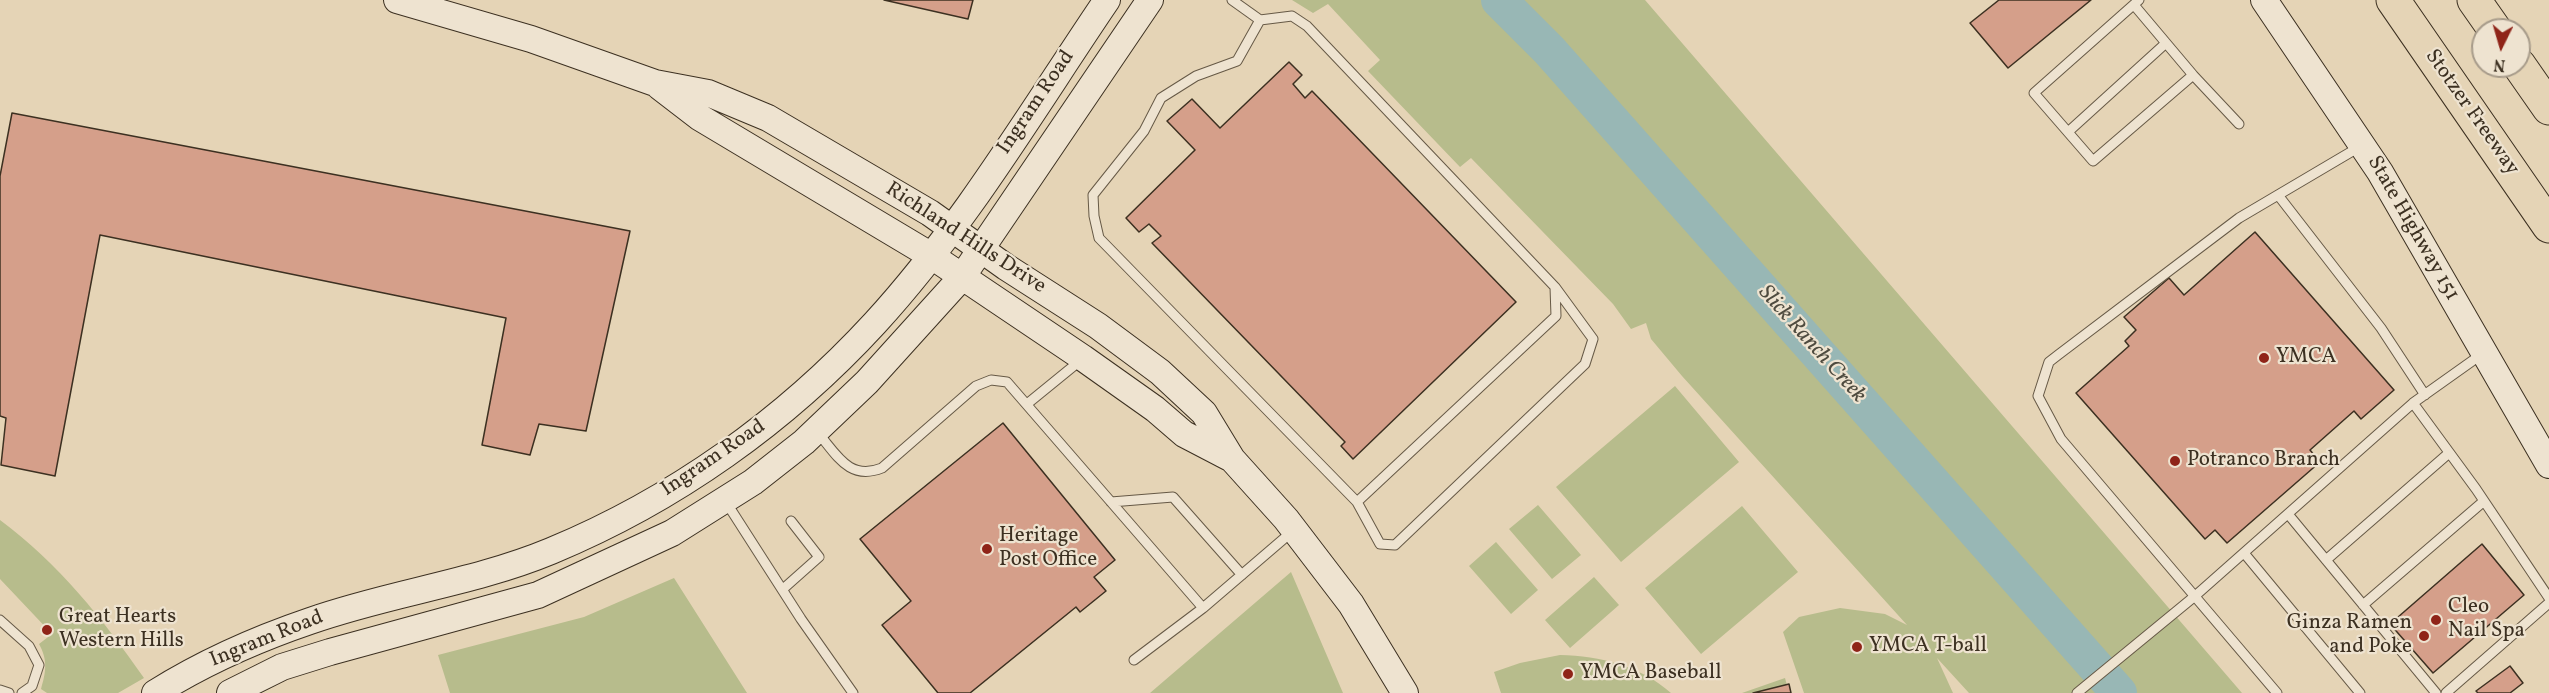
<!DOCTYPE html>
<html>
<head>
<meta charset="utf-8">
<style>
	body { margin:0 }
	#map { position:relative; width:2549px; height:693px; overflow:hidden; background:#e5d4b6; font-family:Vollkorn,serif }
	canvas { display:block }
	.north { position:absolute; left:2471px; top:18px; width:60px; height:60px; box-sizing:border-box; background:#eee3d0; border:2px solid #a79b8a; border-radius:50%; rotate:185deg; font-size:16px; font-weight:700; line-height:24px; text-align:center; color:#3c3021 }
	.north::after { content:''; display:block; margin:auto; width:21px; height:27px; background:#8f2418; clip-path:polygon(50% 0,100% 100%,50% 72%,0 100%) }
</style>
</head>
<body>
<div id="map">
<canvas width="2549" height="693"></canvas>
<div class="north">N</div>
</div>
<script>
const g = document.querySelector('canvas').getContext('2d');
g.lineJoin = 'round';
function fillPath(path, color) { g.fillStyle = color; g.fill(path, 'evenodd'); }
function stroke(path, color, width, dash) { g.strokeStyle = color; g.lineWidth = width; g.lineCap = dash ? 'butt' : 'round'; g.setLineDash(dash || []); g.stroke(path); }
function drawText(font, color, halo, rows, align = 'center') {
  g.font = font + ' Vollkorn,serif'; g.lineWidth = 4.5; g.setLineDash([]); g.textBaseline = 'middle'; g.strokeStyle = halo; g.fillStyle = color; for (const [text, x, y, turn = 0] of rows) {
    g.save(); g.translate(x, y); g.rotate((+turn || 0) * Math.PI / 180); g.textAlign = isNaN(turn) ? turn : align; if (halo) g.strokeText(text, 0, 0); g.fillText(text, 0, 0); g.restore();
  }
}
fillPath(new Path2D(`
	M1292,0h353l597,693h-273l-32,-35 16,35h-149l-21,-61 16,-15 41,-9 45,6 22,11 -225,-249 -31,-37 -5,-16 -15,6 -18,-25 -142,-146 -11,9 -92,-96 12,-11 -52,-56 -15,9z
	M1675,386l64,76 -118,100 -65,-75z
	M1538,505l43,50 -29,24 -43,-50z
	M1742,506l56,66 -97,82 -56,-66z
	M0,520c58,43 103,99 144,158l-26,15h-71l-6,-4c5,-17 7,-29 -2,-45l13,-10 -52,-55z
	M1496,542l42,48 -27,24 -42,-48z
	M1291,572l52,121h-193z
	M1594,577l25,28 -49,43 -25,-28z
	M674,578l73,115h-297l-12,-38 146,-38z
	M1560,655c40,1 81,11 111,38h-170l-7,-21 26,-9z
	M1785,678l4,15h-47z`), '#b7bc8c');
stroke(new Path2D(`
	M1499,0l50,50 570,643`), '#98b7b5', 36);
const building = new Path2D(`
	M884,0h89l-5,19z
	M1999,0h92l-83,68 -38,-45z
	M1289,62l13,13 -9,9 12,14 7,-7 204,211 -163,157 -12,-13 4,-4 -193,-199 9,-7 -12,-12 -10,8 -13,-14 69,-68 -28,-29 25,-22 28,29z
	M12,113l618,118 -44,200 -47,-7 -9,31 -48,-10 24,-127 -406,-83 -45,241 -54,-11 5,-47 -6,-2v-240z
	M2255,232l139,158 -33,29 -7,-8 -44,39 10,12 -93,81 -12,-13 -10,9 -129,-146 53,-47 -4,-5 11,-11 -12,-13 45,-39 15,17z
	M1003,423l112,137 -21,17 12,14 -26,21 -4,-5 -106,86h-32l-56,-68 29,-24 -51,-62z
	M2482,544l42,51 -91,78 -43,-49z
	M2510,666l13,17 -13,10h-32l-2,-2z
	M1789,684l2,9h-38z`);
fillPath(building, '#d59f8a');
stroke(building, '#3c3021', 1.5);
const lane = new Path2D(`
	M1232,0l28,20 32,-4 15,10 248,261 38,52 -8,25 -190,181 -15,-1 -23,-42
	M2134,5l59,70 -100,86 -59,-68 105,-93
	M1260,20l-23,41 -41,15 -35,22 -17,33 -51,64 1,21 5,22 258,264 199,-186 -1,-29
	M2193,75l46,49
	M2068,132l98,-89
	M2278,195l103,133 44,67
	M2413,403l63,86 73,109
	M1027,404l54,-44
	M818,433c19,22 31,48 64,35l94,-82 15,-6 16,2 196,226 91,-78
	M726,502l75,117 52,74
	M1111,502l62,-5 69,78
	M2288,514l148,179
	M2244,553l116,140
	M2326,560l123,-107
	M783,589l36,-32 -28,-36
	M2363,605l121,-104
	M0,620l29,26 10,19 -7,21 -10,7
	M1134,660l69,-52
	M0,690l9,3
	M2077,693l118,-97 218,-193 69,-49
	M2277,693l-216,-254 -23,-43 11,-34 9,-7 181,-137 122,-72
	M2446,693l103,-90`);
const secondary = new Path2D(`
	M397,0l134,39 124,44 53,10 60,25 162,95 76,54 92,59 62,46 44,41 28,46 54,60 65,85 54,89
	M2264,0l116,172 169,293
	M660,87l39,30 231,138 153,103 72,51 29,25 48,25
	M155,693c48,-30 102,-54 155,-72 79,-28 164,-38 241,-70 123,-51 234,-130 324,-228 89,-97 158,-214 232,-323
	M230,693l52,-26 48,-15 208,-57 134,-62 81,-51 51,-40 63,-60 95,-105 188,-277`);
const highway = new Path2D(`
	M2393,0l156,226
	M2474,0l21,30
	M2519,65l30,43`);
stroke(lane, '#665946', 11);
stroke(secondary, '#3c3021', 28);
stroke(highway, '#3c3021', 35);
stroke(lane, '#eee3d0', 9);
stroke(secondary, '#eee3d0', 26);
stroke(highway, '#e5d4b6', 33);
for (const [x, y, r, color] of [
	[2264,358,6,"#8f2418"],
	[2175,461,6,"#8f2418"],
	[987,549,6,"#8f2418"],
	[2436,620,6,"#8f2418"],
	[47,630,6,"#8f2418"],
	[2424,636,6,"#8f2418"],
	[1857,647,6,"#8f2418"],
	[1568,674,6,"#8f2418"]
]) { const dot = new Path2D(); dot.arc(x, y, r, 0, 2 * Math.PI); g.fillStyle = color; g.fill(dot); stroke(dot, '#eee3d0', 2); }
drawText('21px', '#3c3021', '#eee3d0', [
	["Ingram Road",1037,103,-56],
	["Stotzer Freeway",2471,113,55],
	["State Highway 151",2412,229,60],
	["Richland Hills Drive",965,239,33],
	["Ingram Road",714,459,-34],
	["Ingram Road",267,640,-22]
]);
drawText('21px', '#3c3021', '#eee3d0', [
	["YMCA",2276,358],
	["Potranco Branch",2187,461],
	["Heritage",999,537],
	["Post Office",999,561],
	["Cleo",2448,608],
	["Nail Spa",2448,632],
	["Great Hearts",59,618],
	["Western Hills",59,642],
	["Ginza Ramen",2412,624,"right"],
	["and Poke",2412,648,"right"],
	["YMCA T-ball",1869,647],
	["YMCA Baseball",1580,674]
], 'left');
drawText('italic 22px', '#4e4b3f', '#eee3d0', [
	["Slick Ranch Creek",1811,345,48]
]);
</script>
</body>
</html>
